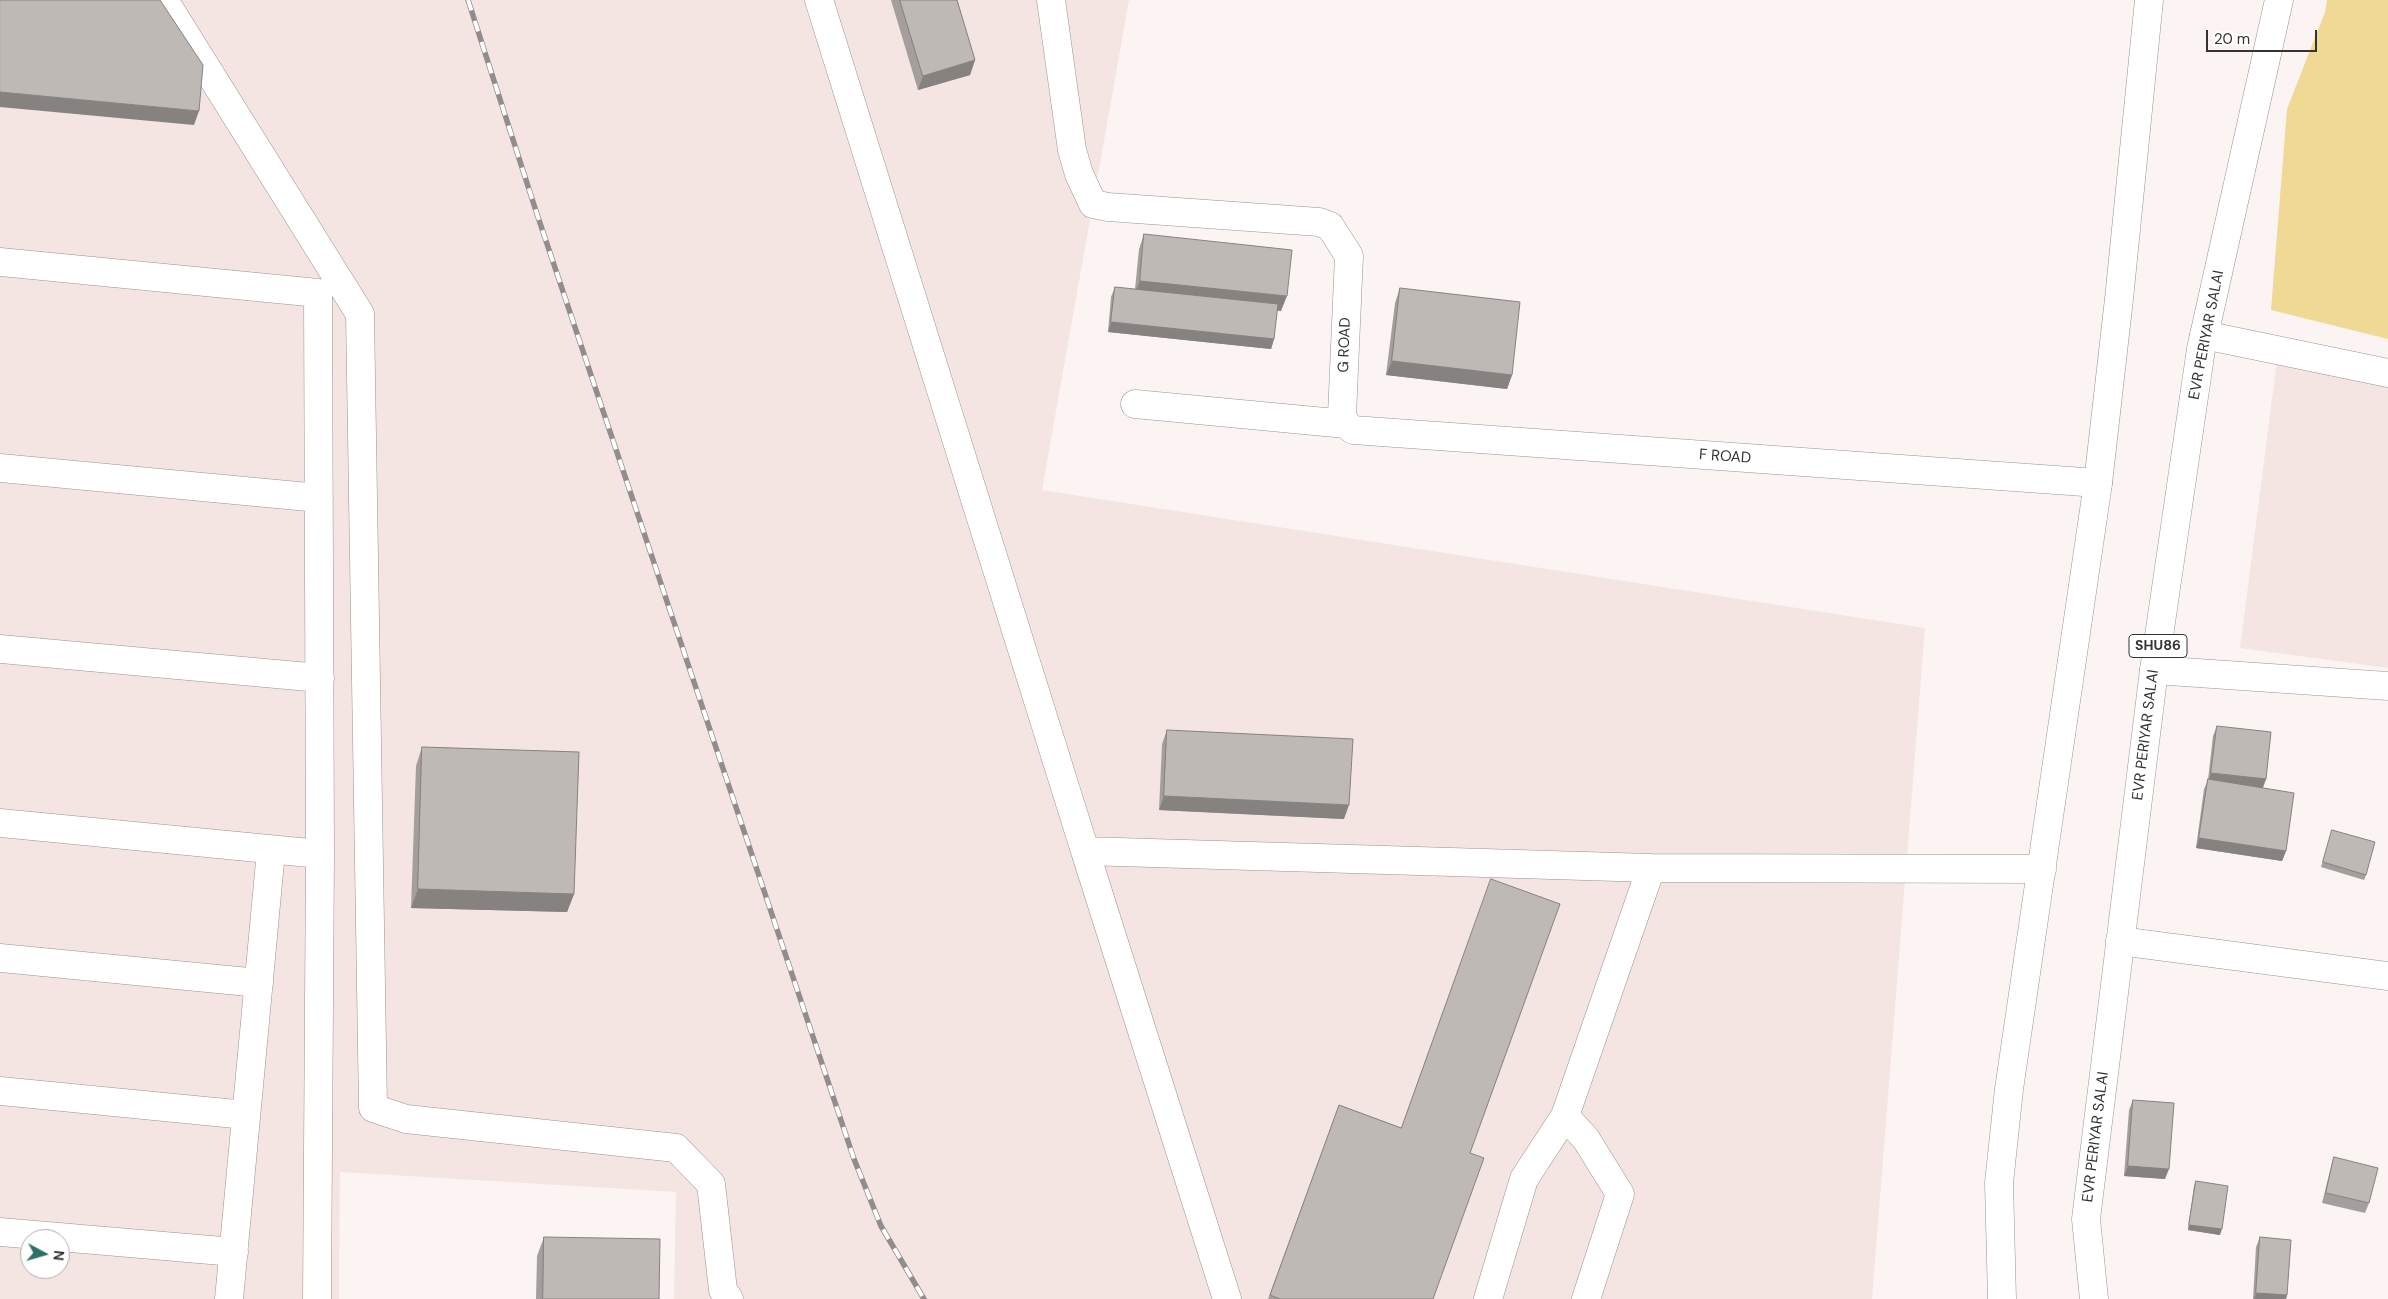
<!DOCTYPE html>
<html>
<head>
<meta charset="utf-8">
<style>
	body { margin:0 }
	#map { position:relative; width:2388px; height:1299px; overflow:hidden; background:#fbf4f3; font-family:"DM Sans",sans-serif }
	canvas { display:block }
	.north { position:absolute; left:20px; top:1229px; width:50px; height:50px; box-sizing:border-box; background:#fff; border:1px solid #aeadad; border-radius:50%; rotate:96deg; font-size:14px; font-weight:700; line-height:20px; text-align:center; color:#353332 }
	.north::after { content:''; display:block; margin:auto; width:18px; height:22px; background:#2b7166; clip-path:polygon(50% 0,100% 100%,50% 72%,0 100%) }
	.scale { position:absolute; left:2206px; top:30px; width:111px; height:22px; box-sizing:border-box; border:2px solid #353332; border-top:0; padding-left:6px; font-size:15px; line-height:18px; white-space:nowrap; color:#353332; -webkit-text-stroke:4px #fff; paint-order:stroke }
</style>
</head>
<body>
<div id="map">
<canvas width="2388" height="1299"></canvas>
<div class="north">N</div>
<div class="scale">20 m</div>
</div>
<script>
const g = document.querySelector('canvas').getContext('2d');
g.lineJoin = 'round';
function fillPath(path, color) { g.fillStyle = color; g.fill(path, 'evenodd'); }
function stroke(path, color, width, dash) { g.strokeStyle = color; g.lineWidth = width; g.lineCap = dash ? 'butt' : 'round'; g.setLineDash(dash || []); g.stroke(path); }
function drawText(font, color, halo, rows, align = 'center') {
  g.font = font + ' "DM Sans",sans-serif'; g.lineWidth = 4; g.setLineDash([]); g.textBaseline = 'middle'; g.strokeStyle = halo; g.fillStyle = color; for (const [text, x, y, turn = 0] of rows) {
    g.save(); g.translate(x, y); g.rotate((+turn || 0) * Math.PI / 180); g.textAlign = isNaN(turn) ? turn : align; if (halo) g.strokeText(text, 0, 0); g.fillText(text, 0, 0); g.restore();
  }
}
fillPath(new Path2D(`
	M0,0h1129l-87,490 883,138 -53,671h-1198l2,-107 -336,-20 -1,127h-339zM30,1239h30v30h-30z
	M2277,360l111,23v285l-148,-20z`), '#f5e5e2');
fillPath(new Path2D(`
	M2327,0h61v339l-117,-29 16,-201 38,-97z`), '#f0d895');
const minor = new Path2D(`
	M164,0l196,314 13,794 33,11 270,29 35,36 12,106 6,9
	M819,0l266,851
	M1051,0l21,150 7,24 14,30 15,3 211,15 11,4 19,30 -7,159 4,9 7,6 745,53
	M0,262l318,31 2,561 -320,-31
	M2204,335l184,38
	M1135,404l211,20
	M0,468l319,30
	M0,649l320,29
	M2154,670l234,16
	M2120,941l268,35
	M0,958l259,25
	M0,1091l246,24
	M0,1232l234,20
	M229,1299l42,-448
	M317,1299l3,-445
	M1227,1299l-142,-448 566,17 391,1
	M1488,1299l36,-120 41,-63
	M1586,1299l34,-105 -34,-55 -21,-23 86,-248`);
const major = new Path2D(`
	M2002,1299l-3,-116 10,-94 89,-606 21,-184 30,-299
	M2094,1299l-8,-80 68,-549 47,-321 78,-349`);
stroke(minor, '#9a9392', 29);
stroke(major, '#9a9392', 29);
stroke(minor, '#fff', 28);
stroke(major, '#fff', 28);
const rail = new Path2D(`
	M468,0l68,211 318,948 27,67 43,73`);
stroke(rail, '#928d8c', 5.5);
stroke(rail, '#fff', 4, [11]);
fillPath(new Path2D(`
	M891,0h66l18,60 -5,15 -52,15z
	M1144,234l137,77 -4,-1 -3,29 -3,10 -163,-17 3,-35 4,-10 20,2 4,-40z
	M1400,288l112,87 -5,14 -121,-14 9,-72z
	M2217,726l49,53 -3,9 23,63 -4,10 -86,-13 8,-59 4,-9 5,-44z
	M1167,730l177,89 -185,-9 3,-66z
	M422,747l152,147 -7,18 -156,-4 5,-142z
	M2332,830l34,45 -2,5 -43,-13z
	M2133,1100l32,79 -41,-3 5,-66z
	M1339,1105l131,48 -37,146h-165z
	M2334,1157l35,46 -4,10 -43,-10 9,-36z
	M2196,1181l24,54 -32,-5 6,-44z
	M544,1237l115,62h-123l1,-43z
	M2260,1237l27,58 -1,4h-33l3,-52z`), '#a49f9c');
fillPath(new Path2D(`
	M975,60l-5,15 -52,15 5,-14z
	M0,92l199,19 -5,14 -194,-18z
	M1140,281l147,15 -6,15 -147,-16z
	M1111,322l163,17 -3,10 -163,-17z
	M1392,361l120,14 -5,14 -121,-14z
	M2211,773l55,6 -4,10 -55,-6z
	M1164,796l185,9 -5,14 -185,-9z
	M2199,838l87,13 -4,10 -86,-13z
	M418,889l156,5 -7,18 -156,-4z
	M2128,1166l41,3 -4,10 -41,-3z
	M2189,1225l33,4 -2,6 -32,-5z
	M2256,1293l31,2 -1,4h-32z`), '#86827f');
const building = new Path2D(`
	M0,0h160l43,65 -4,46 -199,-19z
	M900,0h57l18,60 -52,16z
	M1144,234l148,16 -5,46 -147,-15z
	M1115,287l163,17 -4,35 -163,-17z
	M1400,288l120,14 -8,73 -120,-14z
	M2217,726l54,6 -5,47 -55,-6z
	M1167,730l186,9 -4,66 -185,-9z
	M422,747l157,5 -5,142 -156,-5z
	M2208,779l86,14 -8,58 -87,-13z
	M2332,830l43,12 -9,33 -43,-13z
	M1491,879l69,25 -90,249 14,5 -51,141h-153l-10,-4 69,-190 62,23z
	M2133,1100l41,3 -5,66 -41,-3z
	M2334,1157l44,11 -9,35 -43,-10z
	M2196,1181l32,5 -6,43 -33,-4z
	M544,1237l116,2 -1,60h-116z
	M2260,1237l31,3 -4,55 -31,-2z`);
fillPath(building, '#bfb9b5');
stroke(building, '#86827f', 1);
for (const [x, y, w] of [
	[2158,646,58]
]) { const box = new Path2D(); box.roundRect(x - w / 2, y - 11.5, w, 23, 4); g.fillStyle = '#fff'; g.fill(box); stroke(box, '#353332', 1); }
drawText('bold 14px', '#353332', null, [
	["SHU86",2158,646]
]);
drawText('15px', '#353332', '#fff', [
	["EVR PERIYAR SALAI",2207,335,-79],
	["G ROAD",1345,345,-88],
	["F ROAD",1725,457,4],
	["EVR PERIYAR SALAI",2146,735,-83],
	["EVR PERIYAR SALAI",2096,1137,-83]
]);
</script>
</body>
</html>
